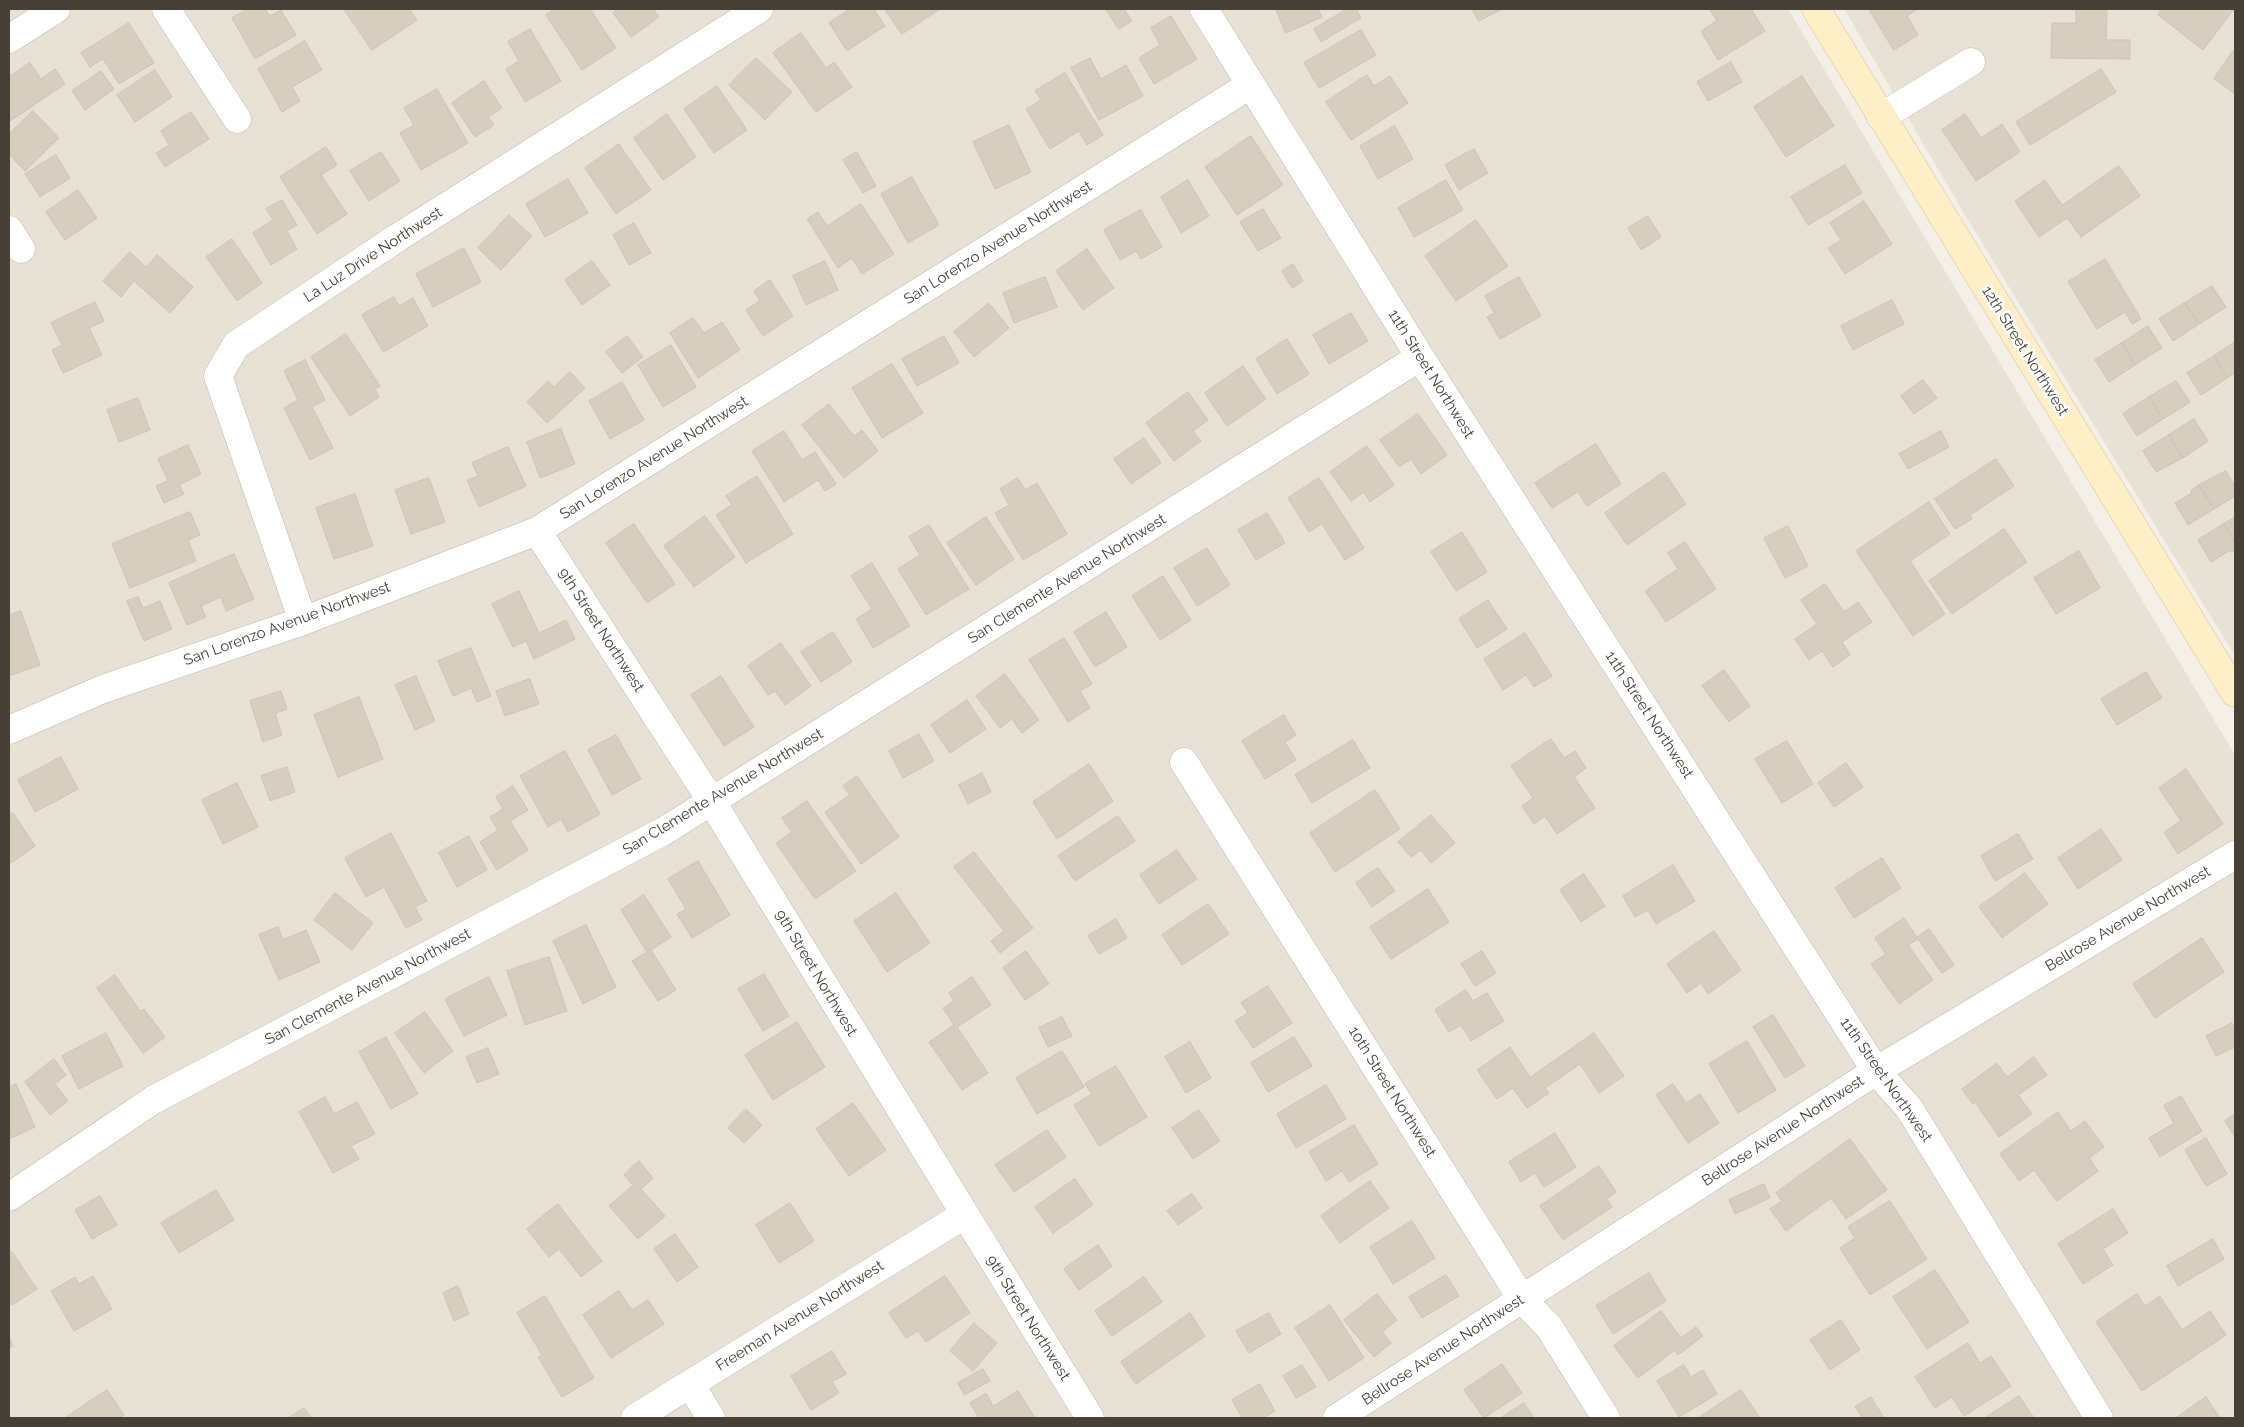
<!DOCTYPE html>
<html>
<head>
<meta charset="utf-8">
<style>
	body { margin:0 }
	#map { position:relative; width:2244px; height:1427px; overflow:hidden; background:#f4f0e8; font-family:Raleway,sans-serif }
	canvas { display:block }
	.frame { position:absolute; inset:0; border:10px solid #474037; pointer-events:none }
</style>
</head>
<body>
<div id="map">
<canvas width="2244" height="1427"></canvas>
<div class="frame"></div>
</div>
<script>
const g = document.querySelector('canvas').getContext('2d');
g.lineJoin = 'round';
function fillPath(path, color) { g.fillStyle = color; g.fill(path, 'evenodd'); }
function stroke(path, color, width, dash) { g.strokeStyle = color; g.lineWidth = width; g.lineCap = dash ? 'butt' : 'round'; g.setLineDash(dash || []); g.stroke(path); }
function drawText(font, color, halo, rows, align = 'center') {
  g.font = font + ' Raleway,sans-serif'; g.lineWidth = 5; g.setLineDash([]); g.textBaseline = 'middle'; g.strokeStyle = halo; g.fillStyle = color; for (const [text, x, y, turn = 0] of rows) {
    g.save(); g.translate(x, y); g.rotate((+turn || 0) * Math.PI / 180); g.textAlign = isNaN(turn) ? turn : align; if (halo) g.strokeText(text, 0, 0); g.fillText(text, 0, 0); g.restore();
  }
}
fillPath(new Path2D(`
	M9,9h1779l447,746v663h-2226z
	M1844,9h391v647l-267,-436z`), '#e8e2d6');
const building = new Path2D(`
	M248,9h17l5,7 11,-6 15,25 -41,24 -23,-41z
	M344,9h65l8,11 -45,30z
	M555,9h35l26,39 -34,22 -36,-55z
	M618,9h35l6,8 -28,20 -18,-24z
	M850,9h24l11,17 -38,25 -18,-28z
	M885,9h55l-38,25z
	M1106,9h18l8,12 -13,8z
	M1276,9h42l4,8 -36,16z
	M1347,9h9l5,9 -40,24 -7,-13z
	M1472,9h30l-23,12z
	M1711,9h40l14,22 -47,29 -17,-29 16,-10 -7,-11z
	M1869,9h49l-11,7 11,19 -24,15z
	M2076,9h31l-1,31h24v19l-79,-1 1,-35h24z
	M2163,9h71l-31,41 -45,-35z
	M1171,16l26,43 -43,25 -15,-26 21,-13 -9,-17z
	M129,23l25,40 -35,21 -16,-25 -13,8 -9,-14z
	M530,29l31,52 -36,21 -19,-33 13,-8 -11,-19z
	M1361,30l15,25 -57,33 -15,-25z
	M801,33l25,35 8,-6 18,25 -36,25 -43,-59z
	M305,41l17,29 -30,17 8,14 -18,11 -24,-43z
	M2235,48v46l-21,-15z
	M756,58l36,34 -27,28 -36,-35z
	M1090,58l11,21 25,-14 17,31 -44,24 -28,-52z
	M1731,62l11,20 -34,19 -11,-19z
	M30,63l11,16 14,-10 10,15 -56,38v-45z
	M2101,69l15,23 -86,53 -14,-23z
	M155,70l17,27 -37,25 -18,-27z
	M101,71l13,18 -29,21 -13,-19z
	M1065,73l38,62 -16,10 -8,-14 -29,18 -24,-40 15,-9 -6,-9z
	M1367,75l7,11 16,-10 18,27 -57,37 -25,-38z
	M1802,76l32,50 -48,31 -32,-50z
	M484,81l18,27 -14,9 6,8 -19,12 -23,-34z
	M717,86l30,44 -33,23 -30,-44z
	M437,89l31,54 -47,27 -21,-37 14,-8 -10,-17z
	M33,111l26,27 -34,33 -16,-17v-20z
	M191,112l18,27 -44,28 -9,-14 13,-8 -8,-14z
	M667,114l29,43 -33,23 -29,-42z
	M1965,114l16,24 21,-14 18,28 -44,29 -34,-51z
	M1009,125l22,47 -36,17 -22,-47z
	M1395,126l18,33 -35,20 -18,-33z
	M1251,136l32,49 -46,30 -32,-48z
	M619,144l32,46 -35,24 -31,-46z
	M326,147l11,18 -16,10 26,39 -30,20 -37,-57z
	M1474,149l14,24 -29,17 -14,-25z
	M381,152l19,29 -31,20 -19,-30z
	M857,152l19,34 -13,7 -20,-33z
	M56,155l14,23 -30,19 -15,-23z
	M1845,165l17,28 -54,32 -17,-28z
	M2119,166l21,30 -59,41 -14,-19 -28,19 -24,-36 30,-21 17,25z
	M912,177l27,48 -31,18 -27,-49z
	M568,179l20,34 -43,24 -19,-33z
	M1188,180l21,36 -28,17 -20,-36z
	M1446,180l17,30 -49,27 -16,-29z
	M78,190l19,28 -32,22 -19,-28z
	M282,200l15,25 -10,6 10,18 -26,16 -18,-32 20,-13 -7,-11z
	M1864,201l28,43 -47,30 -17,-26 13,-8 -11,-17z
	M861,204l33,50 -32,20 -10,-16 -14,10 -31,-49 11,-7 9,14z
	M1263,209l18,29 -23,13 -18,-29z
	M1141,210l21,37 -21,12 -5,-8 -16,9 -16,-30z
	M509,215l23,21 -31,34 -23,-22z
	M1648,216l13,21 -20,13 -13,-22z
	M1476,220l32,46 -52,35 -31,-45z
	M634,223l17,30 -22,12 -16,-30z
	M232,239l30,44 -25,18 -31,-44z
	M464,248l17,34 -48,25 -17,-33z
	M1087,249l27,39 -31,22 -27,-39z
	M130,252l16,15 11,-12 36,32 -23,26 -36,-32 -13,16 -18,-16z
	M2105,259l36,60 -9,5 -7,-12 -28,17 -29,-47z
	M592,261l18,24 -28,20 -17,-25z
	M825,261l13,29 -32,15 -13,-29z
	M1293,264l10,17 -11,7 -10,-17z
	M1045,277l12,30 -43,16 -11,-30z
	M1519,277l22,39 -41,23 -13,-22 7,-4 -9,-17z
	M770,280l23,36 -30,20 -17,-26 14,-9 -6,-10z
	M2212,286l14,21 -27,17 -14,-21z
	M394,297l5,9 14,-8 15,28 -45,26 -21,-37z
	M1892,300l12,24 -51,26 -12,-24z
	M95,302l9,19 -15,7 13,27 -39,18 -11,-23 10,-5 -11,-22z
	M989,303l20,25 -35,29 -20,-25z
	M2185,303l14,21 -26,17 -14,-22z
	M1351,313l17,28 -39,23 -16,-29z
	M693,318l11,15 18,-11 18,28 -42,28 -28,-45z
	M2148,326l14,22 -27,17 -13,-22z
	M346,334l34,52 -5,3 4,8 -29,19 -39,-59z
	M627,336l16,21 -21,16 -16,-21z
	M944,336l15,27 -42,23 -15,-27z
	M1287,339l22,35 -32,20 -21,-35z
	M2235,342v31l-8,5 -13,-22z
	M2122,343l13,22 -26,17 -14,-22z
	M671,345l25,42 -33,20 -25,-42z
	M2214,356l13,22 -26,17 -14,-22z
	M305,360l20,40 -13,7 21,41 -23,12 -26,-52 14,-8 -14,-29z
	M892,364l31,49 -41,25 -30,-50z
	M1243,366l23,33 -39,27 -22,-33z
	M570,372l15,16 -38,35 -20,-21 21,-21 6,6z
	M1923,380l14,18 -23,16 -13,-18z
	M2176,381l14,21 -27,17 -14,-22z
	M622,382l22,38 -34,19 -21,-38z
	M1188,392l20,28 -15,11 8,10 -27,20 -28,-38z
	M2149,397l14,22 -26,17 -14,-22z
	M138,398l12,32 -31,12 -12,-32z
	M829,404l25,32 8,-6 16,21 -34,27 -42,-53z
	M1418,414l29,41 -26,19 -10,-15 -12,8 -19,-27z
	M2194,419l14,22 -25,17 -14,-23z
	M561,429l14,35 -35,14 -13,-36z
	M784,431l18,29 13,-8 21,32 -11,7 -7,-11 -34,22 -32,-51z
	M1941,431l8,16 -41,22 -9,-15z
	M2169,435l14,23 -27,14 -13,-21z
	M1144,438l17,25 -30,21 -17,-25z
	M1596,444l25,40 -34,22 -9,-14 -26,16 -17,-25z
	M188,445l13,29 -22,11 5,9 -20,9 -8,-17 12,-5 -10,-22z
	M1367,446l27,39 -24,17 -6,-10 -13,9 -21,-29z
	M508,447l18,39 -47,21 -12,-27 11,-4 -6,-13z
	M1996,459l18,27 -44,29 2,4 -17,10 -20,-30z
	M2226,471l9,15v10l-21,13 -15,-24z
	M1664,472l22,32 -59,41 -22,-32z
	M757,476l36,58 -47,29 -30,-48 16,-10 -6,-9z
	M429,478l16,44 -34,12 -16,-44z
	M1018,478l7,12 12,-7 30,51 -44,26 -28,-47 14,-8 -9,-16z
	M1319,478l45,70 -19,12 -23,-36 -13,8 -21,-34z
	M2199,485l15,24 -26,16 -13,-22 17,-10 -1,-2z
	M355,494l18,52 -39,13 -18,-51z
	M1929,502l21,32 -40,27 35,53 -32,22 -57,-85z
	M190,512l10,23 -12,5 8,21 -66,27 -18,-44z
	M1267,513l18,30 -29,17 -18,-30z
	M705,516l30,41 -41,30 -30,-41z
	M986,517l28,42 -38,26 -29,-42z
	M2235,517v26l-11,-19z
	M634,524l41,60 -28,19 -41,-60z
	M2224,524l11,19v7l-3,2 -2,-2 -19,12 -13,-22z
	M929,525l40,64 -43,26 -28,-46 22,-14 -11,-18z
	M1788,526l20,40 -23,12 -21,-40z
	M2004,529l23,33 -75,52 -23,-33z
	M1462,532l25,40 -31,19 -25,-39z
	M1685,542l31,47 -50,33 -21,-31 33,-22 -10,-16z
	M1207,548l23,37 -33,21 -23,-38z
	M2079,551l21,37 -44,26 -22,-36z
	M234,554l20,45 -28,12 -5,-14 -20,9 5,11 -19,8 -18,-42z
	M872,563l38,63 -37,22 -17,-29 16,-10 -21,-33z
	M1163,576l28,44 -31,20 -28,-44z
	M1825,584l19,28 14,-10 14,20 -30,20 8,13 -17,12 -11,-16 -13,9 -14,-21 22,-15 -16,-24z
	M519,591l20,42 27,-13 9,19 -41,20 -8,-18 -13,6 -21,-43z
	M138,597l5,11 17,-7 12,28 -28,12 -17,-40z
	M1488,600l19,29 -30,19 -18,-29z
	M21,611l19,54 -31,11v-61z
	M1106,612l21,35 -32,20 -21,-35z
	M833,632l19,30 -31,20 -20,-30z
	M1525,633l27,43 -18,11 -8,-12 -23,15 -19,-31z
	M1064,638l28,46 -12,7 10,17 -22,14 -39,-62z
	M781,643l30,43 -26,19 -10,-14 -7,4 -20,-29z
	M471,648l20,48 -14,6 -6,-14 -18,8 -15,-35z
	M1724,670l26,36 -21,16 -27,-36z
	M2146,672l16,26 -45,27 -16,-26z
	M1005,674l34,46 -17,13 -10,-14 -12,9 -24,-32z
	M416,676l19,45 -20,9 -20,-45z
	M721,676l33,51 -30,19 -33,-51z
	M530,679l9,25 -34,12 -9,-25z
	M281,691l6,18 -12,4 7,22 -19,7 -13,-41z
	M359,697l24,62 -45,18 -24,-62z
	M967,700l19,29 -36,24 -19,-28z
	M1284,715l12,20 -11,7 11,18 -31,19 -23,-38z
	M919,734l15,27 -31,17 -14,-27z
	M616,735l25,44 -29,16 -24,-45z
	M1551,739l13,19 11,-7 11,17 -12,9 21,31 -38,26 -12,-18 -11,8 -12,-18 11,-8 -22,-32z
	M1353,740l17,28 -58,35 -17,-28z
	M1787,741l26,43 -31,19 -27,-44z
	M565,751l35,63 -32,18 -7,-13 -13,8 -28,-51z
	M61,757l17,32 -43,23 -17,-32z
	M1846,763l17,24 -29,20 -16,-24z
	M1089,764l24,37 -56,38 -24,-37z
	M287,767l8,25 -25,9 -9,-25z
	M2186,769l37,55 -45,30 -14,-22 17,-11 -22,-33z
	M982,773l9,19 -23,12 -9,-19z
	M857,776l42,61 -38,27 -36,-52 25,-17 -7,-9z
	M237,783l21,44 -35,17 -21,-44z
	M513,786l15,24 -18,11 18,29 -31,20 -17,-28 18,-12 -8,-13 13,-8 -7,-12z
	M1375,790l25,39 -65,43 -25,-39z
	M807,801l49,70 -41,28 -39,-56 16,-11 -10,-14z
	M13,813l22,33 -24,17 -2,-3v-45z
	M1431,815l24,28 -24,20 -10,-13 -10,7 -13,-15z
	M1118,816l17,25 -60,40 -17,-25z
	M2101,829l21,31 -44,29 -20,-31z
	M391,833l36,68 -12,6 7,13 -16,8 -22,-41 -18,10 -21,-39z
	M2018,834l15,25 -38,22 -14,-25z
	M469,836l18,34 -30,17 -18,-34z
	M1177,850l20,29 -38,25 -19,-29z
	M974,852l59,76 -33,25 -9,-12 13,-10 -50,-64z
	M1882,858l19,30 -47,30 -19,-30z
	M698,861l32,54 -38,23 -15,-24 9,-5 -18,-30z
	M1673,865l22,36 -39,23 -8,-14 -13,7 -12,-21z
	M1378,868l17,23 -23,16 -16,-24z
	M2025,873l23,31 -46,34 -23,-31z
	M1584,874l21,32 -24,16 -21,-32z
	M1428,889l21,33 -58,37 -21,-32z
	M335,893l38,30 -21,27 -38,-30z
	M896,893l34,50 -43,29 -33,-51z
	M644,895l27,42 -20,13 25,40 -18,11 -26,-40 15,-9 -26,-42z
	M1208,904l21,30 -47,31 -20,-30z
	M1904,918l13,19 12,-8 25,36 -12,8 -24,-34 -10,6 25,35 -34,24 -28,-40 15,-10 -11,-16z
	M1116,919l11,19 -28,16 -11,-18z
	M586,925l30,62 -33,17 -30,-63z
	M278,927l5,13 23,-10 14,32 -41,18 -20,-45z
	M1714,931l27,39 -33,24 -7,-11 -14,10 -20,-29z
	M2202,938l22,34 -69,46 -22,-34z
	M1026,951l23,33 -24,16 -22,-32z
	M1482,951l14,22 -21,13 -14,-22z
	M549,957l18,54 -42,14 -18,-54z
	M764,974l25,42 -26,15 -25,-42z
	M115,975l25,36 4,-2 21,28 -22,16 -46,-65z
	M489,977l18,38 -43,21 -19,-37z
	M972,977l19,28 -34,22 31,46 -26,17 -33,-48 25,-17 -11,-17 11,-7 -5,-8z
	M1268,986l24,37 -39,25 -18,-27 13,-8 -7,-10z
	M1466,990l7,11 14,-8 17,28 -33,20 -10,-16 -12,7 -14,-22z
	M425,1012l28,39 -29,22 -29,-40z
	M1773,1015l32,51 -20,12 -32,-51z
	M1062,1017l10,19 -24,11 -9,-19z
	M797,1022l28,45 -52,33 -28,-45z
	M2232,1023l3,8v16l-19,9 -10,-20z
	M106,1033l17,33 -44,23 -17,-33z
	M1594,1033l30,43 -25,17 -19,-29 -35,24 4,5 -22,15 -14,-20 -16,11 -20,-29 33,-23 20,30z
	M386,1037l32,57 -27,15 -32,-57z
	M1294,1037l18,29 -44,26 -17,-29z
	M1747,1041l29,49 -38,23 -29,-49z
	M1190,1042l21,36 -25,15 -21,-36z
	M488,1048l11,26 -22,9 -11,-26z
	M1062,1051l22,36 -47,27 -21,-36z
	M2034,1057l13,18 -29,20 14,19 -33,23 -24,-35 -2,2 -11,-15 35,-26 10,14z
	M54,1059l12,16 -11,9 13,17 -18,14 -25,-33z
	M1116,1066l31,51 -48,29 -25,-41 18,-11 -7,-10z
	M16,1084l19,43 -26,12v-51z
	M1673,1084l13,19 14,-9 19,29 -31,20 -32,-48z
	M1326,1085l20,34 -50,29 -19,-34z
	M2181,1096l21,35 -42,26 -11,-19 25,-15 -10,-17z
	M325,1097l9,17 23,-12 18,32 -24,12 8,13 -26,14 -34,-61z
	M853,1103l33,47 -37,26 -33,-47z
	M746,1109l16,16 -18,18 -16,-15z
	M1199,1110l21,31 -27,18 -21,-31z
	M2058,1112l13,19 14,-10 19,26 -15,11 9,13 -41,30 -23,-31 -15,11 -19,-27z
	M2235,1114v23l-10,-16z
	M1354,1125l24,39 -29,18 -7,-11 -16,10 -17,-29z
	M1047,1130l19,27 -52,35 -19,-27z
	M1555,1133l21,34 -32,20 -9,-14 -14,9 -12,-20z
	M2206,1138l21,36 -21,12 -21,-36z
	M1850,1139l37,51 -41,29 -15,-21 -45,33 -16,-22 12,-8 -6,-8z
	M639,1161l14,17 -12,11 24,27 -27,23 -29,-33 24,-21 -9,-10z
	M1599,1166l17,26 -9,7 5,8 -49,33 -23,-34z
	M1075,1179l18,26 -40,28 -18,-26z
	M1370,1181l19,27 -49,35 -19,-27z
	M1764,1184l6,14 -35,16 -6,-14z
	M216,1190l18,30 -55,33 -18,-30z
	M1192,1194l10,14 -24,17 -11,-14z
	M100,1196l17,29 -25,14 -17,-29z
	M1890,1201l37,58 -57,36 -30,-47 15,-10 -7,-11z
	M790,1203l24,38 -35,22 -23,-38z
	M558,1204l44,57 -21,16 -22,-28 -10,8 -22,-28z
	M2113,1209l15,24 -25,16 10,16 -30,19 -25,-40z
	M1412,1221l23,37 -42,26 -23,-37z
	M675,1234l23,33 -21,15 -23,-33z
	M2213,1239l11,20 -46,27 -11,-20z
	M1098,1245l14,21 -33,24 -15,-21z
	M12,1252l25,37 -25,16 -3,-5v-46z
	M1935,1270l34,52 -42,27 -34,-52z
	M1649,1273l17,28 -53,33 -17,-28z
	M1446,1275l13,21 -37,22 -13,-21z
	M93,1276l19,33 -38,22 -23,-40 24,-14 4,7z
	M945,1276l25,37 -44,29 -8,-11 -12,7 -17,-25z
	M1144,1277l18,25 -50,34 -17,-25z
	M458,1286l11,28 -15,7 -11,-28z
	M619,1291l13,19 16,-10 16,24 -53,34 -28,-43z
	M1377,1294l20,26 -15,12 9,11 -17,14 -30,-37z
	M2137,1294l8,12 15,-10 22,34 28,-19 16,24 -84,56 -46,-69z
	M545,1296l49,82 -32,19 -24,-40 4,-2 -25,-42z
	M1330,1305l34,53 -35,23 -34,-53z
	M1661,1311l20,27 15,-11 7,9 -25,19 -3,-5 -37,28 -24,-32z
	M1190,1313l15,23 -69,48 -15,-22z
	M1269,1313l12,21 -32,19 -13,-22z
	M1841,1320l19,30 -30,20 -20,-30z
	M974,1323l23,20 -24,28 -23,-20z
	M9,1337l4,9 -4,2z
	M1968,1343l12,20 11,-7 20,30 -47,30 -12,-19 -17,11 -20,-31z
	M832,1351l14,23 -14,8 7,11 -28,17 -20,-34z
	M1502,1364l20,29 -38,25 -20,-28z
	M1302,1365l14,22 -20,11 -13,-22z
	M1684,1365l7,12 12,-7 14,24 -38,23 -22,-36z
	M983,1369l7,12 -26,14 -6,-12z
	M1260,1384l15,27 -12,7h-21l-10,-18z
	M107,1390l17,25 -6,3h-53z
	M1741,1390l19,28h-62z
	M1018,1391l17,27h-56l-9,-15 16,-10 7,13z
	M2019,1396l15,22h-49z
	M1871,1397l13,21h-21l-8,-11z
	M2206,1397l14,21h-44z
	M1524,1403l10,15h-33z
	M304,1408l7,10h-20l-1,-1z`);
fillPath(building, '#d8cec0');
stroke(building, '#d0c3b0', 1);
const street = new Path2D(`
	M166,9l71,110
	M1204,9l216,348 456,714 33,37 190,310
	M9,39l47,-30
	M1881,117l90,-55
	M9,230l12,19
	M537,531l175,271 378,616
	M303,621l-85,-245 18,-31 164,-109 359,-227
	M9,730l94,-41 200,-68 234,-90 713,-446
	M1184,762l338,537 27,28 57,91
	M9,1197l144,-97 511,-269 756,-474
	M690,1384l21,34
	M635,1418l329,-203
	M1337,1418l539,-347 359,-216`);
const secondary = new Path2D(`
	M1816,9l419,684`);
stroke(street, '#bfb7aa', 29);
stroke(secondary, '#d4c298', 29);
stroke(street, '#fff', 28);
stroke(secondary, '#feefc7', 28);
drawText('15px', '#474037', '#fff', [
	["San Lorenzo Avenue Northwest",998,243,-32],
	["La Luz Drive Northwest",373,255,-33],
	["12th Street Northwest",2025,351,58],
	["11th Street Northwest",1431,374,58],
	["San Lorenzo Avenue Northwest",654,458,-32],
	["San Clemente Avenue Northwest",1067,579,-32],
	["San Lorenzo Avenue Northwest",287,624,-20],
	["9th Street Northwest",601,630,57],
	["11th Street Northwest",1649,715,57],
	["San Clemente Avenue Northwest",723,792,-31],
	["Bellrose Avenue Northwest",2128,919,-31],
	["9th Street Northwest",816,973,59],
	["San Clemente Avenue Northwest",368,987,-28],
	["11th Street Northwest",1886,1080,55],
	["10th Street Northwest",1392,1092,58],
	["Bellrose Avenue Northwest",1783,1131,-33],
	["Freeman Avenue Northwest",800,1316,-32],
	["9th Street Northwest",1028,1318,58],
	["Bellrose Avenue Northwest",1443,1350,-33]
]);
</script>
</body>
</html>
